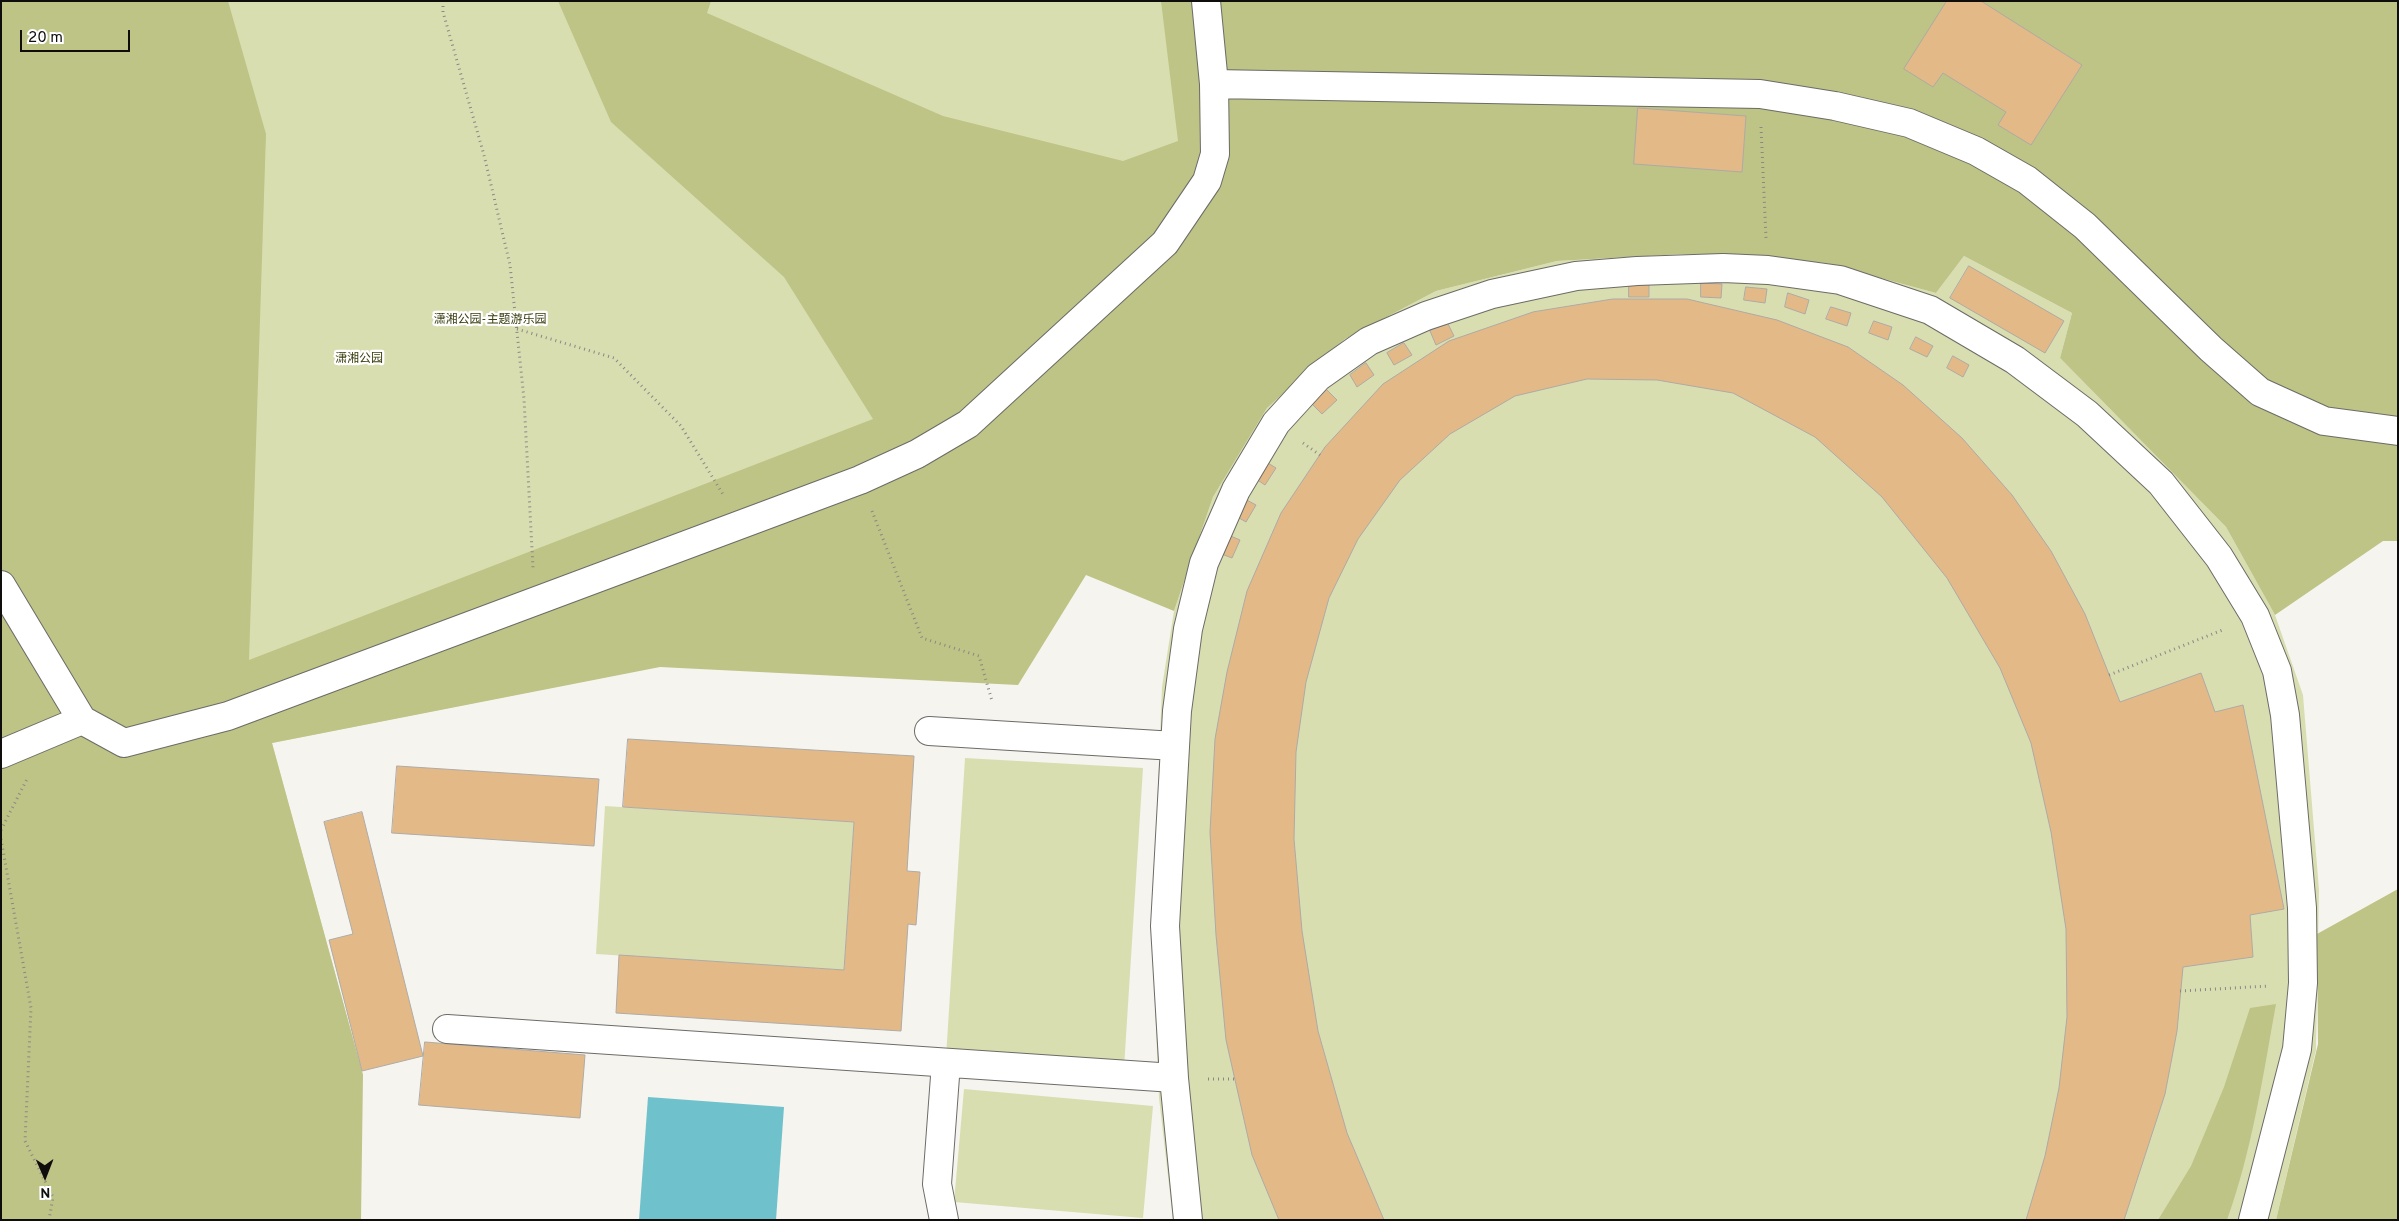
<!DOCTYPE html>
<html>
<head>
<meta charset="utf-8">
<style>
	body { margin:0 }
	#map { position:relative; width:2399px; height:1221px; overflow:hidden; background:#f6f4ef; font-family:Overpass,sans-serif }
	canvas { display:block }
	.frame { position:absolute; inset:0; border:2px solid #0f0e0d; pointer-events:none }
	.north { position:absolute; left:20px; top:1151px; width:50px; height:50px; -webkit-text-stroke:4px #fff; paint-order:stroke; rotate:179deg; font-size:14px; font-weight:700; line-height:20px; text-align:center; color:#0f0e0d }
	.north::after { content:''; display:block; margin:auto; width:18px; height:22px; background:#0f0e0d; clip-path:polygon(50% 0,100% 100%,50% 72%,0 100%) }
	.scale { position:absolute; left:20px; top:30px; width:110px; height:22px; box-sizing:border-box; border:2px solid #0f0e0d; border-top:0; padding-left:6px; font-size:15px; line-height:18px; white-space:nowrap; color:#0f0e0d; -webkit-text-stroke:4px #fff; paint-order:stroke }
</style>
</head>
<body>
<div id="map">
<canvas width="2399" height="1221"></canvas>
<div class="frame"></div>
<div class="north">N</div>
<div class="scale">20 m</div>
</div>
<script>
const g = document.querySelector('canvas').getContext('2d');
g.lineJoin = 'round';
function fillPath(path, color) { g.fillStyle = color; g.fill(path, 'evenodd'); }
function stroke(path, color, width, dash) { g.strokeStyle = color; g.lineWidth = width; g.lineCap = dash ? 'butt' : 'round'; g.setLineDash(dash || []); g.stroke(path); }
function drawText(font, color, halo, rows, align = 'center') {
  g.font = font + ' Overpass,"Noto Sans SC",sans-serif'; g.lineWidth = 4.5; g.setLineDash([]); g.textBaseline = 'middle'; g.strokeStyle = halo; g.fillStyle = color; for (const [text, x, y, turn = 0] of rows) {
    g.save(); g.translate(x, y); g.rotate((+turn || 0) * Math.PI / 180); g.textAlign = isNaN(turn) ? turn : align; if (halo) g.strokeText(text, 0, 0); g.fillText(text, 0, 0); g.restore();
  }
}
fillPath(new Path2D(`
	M1,1h2397v540h-72l-300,-335 -430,-41 -657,446 -667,132 91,332 -362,145z
	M1685,254l140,9 111,30 28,-37 108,57 -12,45 166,169 49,88 28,80 16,195 -3,160 -40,170h-1103l-14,-122 -7,-164 10,-247 12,-76 39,-114 54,-89 78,-69 91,-48 121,-30z
	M965,758l178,10 -19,300 -178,-11z
	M605,806l249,16 -10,148 -248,-16z
	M964,1089l189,17 -10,112 -189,-16z`), '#d9deb1');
fillPath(new Path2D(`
	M1,1h227l38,133 -17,526 624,-241 -89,-142 -173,-155 -53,-121h153l-4,12 236,103 180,45 55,-20 -17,-140h1237v540h-15l-108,74 -49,-88 -166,-169 12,-45 -108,-57 -28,37 -111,-30 -141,-9 -127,7 -121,30 -91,48 -78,69 -54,89 -39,114 -88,-36 -68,110 -358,-18 -388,76 91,332 -2,145h-360z
	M2398,889v331h-122l42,-176 -1,-110z
	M2276,1004c-13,72 -24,147 -49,216h-69l33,-54 33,-79 26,-79z`), '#bec386');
fillPath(new Path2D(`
	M648,1097l136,10 -8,113h-137z`), '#6fc2cc');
const building = new Path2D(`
	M1947,1h34l101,64 -51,80 -33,-20 8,-13 -63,-39 -10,14 -29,-18z
	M1638,108l108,8 -4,56 -108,-8z
	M1969,266l95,55 -19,32 -95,-55z
	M1629,283h20v14h-20z
	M1701,283l21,1 -1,14 -20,-1z
	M1746,287l21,2 -2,14 -21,-3z
	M1788,293l21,7 -4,14 -20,-7z
	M1613,299h74l90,21 71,27 55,38 59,53 50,57 39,56 34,63 35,88 81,-29 14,39 28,-7 41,204 -34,6 3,42 -70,10 -6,64 -12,63 -41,126h-98l19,-64 14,-68 8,-71 -1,-88 -15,-97 -20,-89 -31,-75 -53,-90 -65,-81 -67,-60 -82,-44 -76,-13 -70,-1 -72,17 -65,38 -50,46 -42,59 -29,59 -23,84 -10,70 -2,87 8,92 16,100 29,102 37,87h-105l-27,-65 -26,-115 -10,-105 -6,-103 5,-93 12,-67 20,-81 34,-78 44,-66 58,-63 66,-43 84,-29z
	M1831,307l20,6 -4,13 -21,-7z
	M1874,321l18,6 -4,13 -19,-7z
	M1448,324l6,12 -18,9 -6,-14z
	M1916,337l17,9 -6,11 -17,-8z
	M1404,343l8,12 -18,10 -7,-12z
	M1953,356l16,9 -6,12 -16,-9z
	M1366,363l8,12 -17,12 -7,-12z
	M1327,390l10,10 -15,14 -10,-10z
	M1263,460l13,8 -11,17 -12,-8z
	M1243,498l13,7 -10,17 -12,-7z
	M1226,534l14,6 -8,18 -13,-5z
	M628,739l286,17 -7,115 13,1 -4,53 -8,-1 -7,107 -285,-18 3,-58 225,15 10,-148 -231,-15z
	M397,766l202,13 -5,67 -202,-13z
	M362,812l61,244 -61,15 -33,-131 24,-6 -29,-112z
	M425,1042l160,13 -5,63 -161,-13z`);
fillPath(building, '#e3ba87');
stroke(building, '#aeaaa6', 1);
const minor = new Path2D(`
	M1214,84l546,10 75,12 74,17 67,28 51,29 58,46 126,123 49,43 64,29 74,10
	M1,585l81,135 42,23 104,-27 632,-236 57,-26 51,-30 197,-181 42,-62 8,-27 -1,-70 -8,-83
	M929,731l246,15
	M1,754l81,-34
	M447,1029l727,49
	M944,1220l-7,-36 9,-121
	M1188,1220l-14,-142 -9,-152 12,-215 11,-82 16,-66 32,-73 40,-67 42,-46 51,-36 57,-25 66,-22 84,-18 61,-5 86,-3 45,2 72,10 90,30 85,50 72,54 74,69 58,74 36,59 22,55 8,44 17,193 1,75 -6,66 -44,171`);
stroke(minor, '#6c6b67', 30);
stroke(new Path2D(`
	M443,1v11l41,143 26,110 14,134 9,169
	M1761,127l5,111
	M517,329l97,29 67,68 43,70
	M1303,443l17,12
	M872,511l50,127 57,18 13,45
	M2109,675l116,-46
	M1,830l26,-51
	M1,839l30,169 -6,133 28,56 -4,23
	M2180,991l89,-5
	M1208,1079h27`), '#8a8885', 3, [1, 4]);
stroke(minor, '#fff', 28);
drawText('12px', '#3b3e0e', '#fff', [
	["潇湘公园-主题游乐园",490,321],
	["潇湘公园",359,360]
]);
</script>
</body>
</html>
